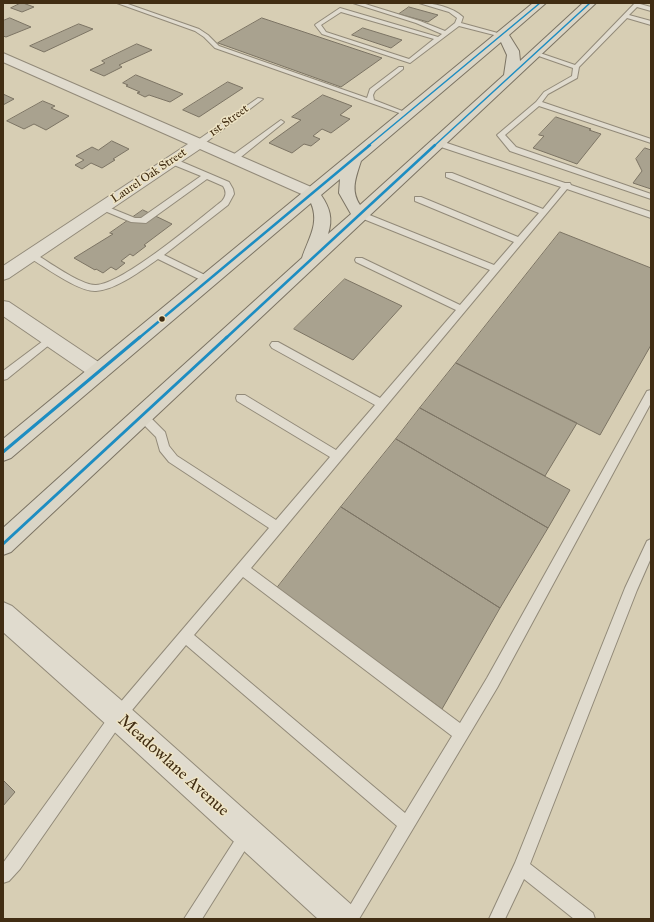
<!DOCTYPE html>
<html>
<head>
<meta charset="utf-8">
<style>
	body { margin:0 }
	#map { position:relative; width:654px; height:922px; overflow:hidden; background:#d7ceb4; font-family:"IM FELL Great Primer",serif }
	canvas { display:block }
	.frame { position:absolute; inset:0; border:4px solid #412d13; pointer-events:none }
</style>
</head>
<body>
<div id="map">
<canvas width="654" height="922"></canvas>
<div class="frame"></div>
</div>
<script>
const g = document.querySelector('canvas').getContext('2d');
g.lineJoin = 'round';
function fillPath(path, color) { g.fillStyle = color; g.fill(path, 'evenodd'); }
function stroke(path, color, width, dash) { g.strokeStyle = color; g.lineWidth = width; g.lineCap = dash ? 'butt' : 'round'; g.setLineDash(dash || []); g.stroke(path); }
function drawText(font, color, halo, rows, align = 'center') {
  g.font = font + ' "IM FELL Great Primer",serif'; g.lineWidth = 3; g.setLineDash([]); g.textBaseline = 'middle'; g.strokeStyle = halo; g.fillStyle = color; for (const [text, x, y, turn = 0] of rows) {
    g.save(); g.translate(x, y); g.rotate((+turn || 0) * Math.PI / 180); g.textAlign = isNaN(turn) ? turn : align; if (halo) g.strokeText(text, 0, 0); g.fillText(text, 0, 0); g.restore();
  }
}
const building = new Path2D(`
	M21,3h2l11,4 -12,5 -11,-4z
	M409,7l29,8 -10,7 -29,-8z
	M10,18l21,9 -25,10 -3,-1v-15z
	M262,18l120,40 -41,29 -123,-44z
	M79,24l14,5 -49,23 -14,-6z
	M363,28l39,12 -11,8 -39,-13z
	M137,44l15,6 -33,15 3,2 -18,9 -14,-6 15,-7 -3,-2z
	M136,75l47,19 -13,8 -21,-7 -4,2 -8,-4 3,-1 -14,-6 2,-1 -5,-2z
	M228,82l15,6 -44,29 -16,-7z
	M3,94l11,5 -11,6z
	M323,95l29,11 -12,9 10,4 -19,14 -9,-4 -9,7 7,3 -9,7 -7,-2 -12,9 -23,-10 32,-23 -9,-3z
	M43,101l12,5 -4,2 18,8 -23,14 -12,-6 -10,5 -17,-8z
	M556,117l35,12 -2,1 12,4 -24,30 -44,-16 11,-12 -5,-1z
	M112,141l17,8 -16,10 2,1 -13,8 -11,-5 -9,6 -7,-4 9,-5 -8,-4 16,-9 6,3z
	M645,148l6,2v39l-18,-6 9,-12 -6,-12z
	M143,210l29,14 -28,21 2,1 -13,10 -3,-2 -9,7 4,2 -9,7 -5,-3 -8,6 -7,-4 -1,1 -21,-12 39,-24 -3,-1z
	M560,232l91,36v77l-51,90 -144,-72z
	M345,279l57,27 -49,54 -59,-31z
	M456,363l121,60 -32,53 -125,-68z
	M420,408l150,82 -22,38 -152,-89z
	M396,439l152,89 -48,80 -159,-101z
	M341,507l159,101 -58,101 -165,-121z
	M3,780l12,12 -12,14z`);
fillPath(building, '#a9a28f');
stroke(building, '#7c7464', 1);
const lane = new Path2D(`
	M117,3h8l74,26 9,6 11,11 148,52 3,-9 29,-22h4v2l-28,22 -2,4 1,5 36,14 -5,1 -190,-67 -11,-11 -9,-6z
	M353,3h9l58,18 25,10 10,-8 2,-5 -8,-6 -30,-9c15,0 33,4 44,14l-2,6 44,12 -3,2 -43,-11 -49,37 -88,-29 -7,-9 1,-1 24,-16 98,29 4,-3 -26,-11zM341,12l93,27 -25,20 -83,-27 -5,-7z
	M635,3h6l-1,1 11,3v4l-14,-4 -8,8 22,6v4l-24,-7 -48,49 -2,11 -29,16 -6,8 109,37v4l-112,-37 -34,29 11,12 135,47v5l-141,-48 -13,-16 39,-33 8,-10 28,-16 1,-8 -40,-14v-2h4l38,13z
	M258,98l5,1 -62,47h-6v-4z
	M281,120l3,2 -1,1 -47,38h-6v-4z
	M435,141h6l124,42h5l1,2 80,27v6l-84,-29 -316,379 209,155 27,-45 160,-287 4,-1v13l-154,285 -138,231h-17l55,-93 -211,-181 -63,76 -103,148 -11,12 -6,2v-20l110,-152 156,-183 -100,-66 -9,-11 -4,-14 -18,-18 -1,-3 1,-3 4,-1 4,1 19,19 4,14 8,10 99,64 54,-63 -93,-56 -1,-3 1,-3h8l91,55 39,-45 -103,-57 -2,-3 2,-3h6l102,56 76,-88 -100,-48 -1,-2 1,-2h6l98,47 30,-35 -134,-54v-4h6l132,53 20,-23 -99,-41v-4h6l97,40 21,-24 -93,-36v-4h6l91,36 18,-22 -126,-42zM243,577l209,159 -47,77 -211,-178z
	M169,159h6l54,23 4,7 1,5 -6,11 -64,50 47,23 1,2 -1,2h-6l-47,-23c-16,11 -42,31 -62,32 -18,1 -52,-25 -68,-34l-1,-2 1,-2h6c13,8 48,33 62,32 27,-1 102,-65 126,-84 4,-5 5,-9 1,-15l-16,-7 -61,44 -15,-1 -31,-13v-4h3l32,13h6l60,-42 -32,-13z
	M51,335l5,4 -2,2 -47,38 -4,1v-9z
	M651,539v19l-14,32 -107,274 63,49 2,6h-21l-50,-40 -19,40h-16l26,-56 110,-275 22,-47z
	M247,826l5,3 3,5 -3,5 -50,80h-18l58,-90z`);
const street = new Path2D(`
	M3,53l315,137 2,3 -2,3 -6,2 -6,-2 -106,-47 -191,129 -6,2v-14l185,-122 -185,-82z
	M3,301l6,1 97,65 3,5 -3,5 -7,3 -7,-3 -89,-61z
	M3,602l9,4 116,100 226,201 4,12h-40l-210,-193 -105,-94z`);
const primary = new Path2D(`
	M533,3h13l-37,32 10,16 1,10 63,-58h13l-585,549 -8,3v-27l299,-270c6,-19 18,-34 9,-55l-300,255 -8,3v-22zM501,42l6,13 -3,20 -144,130c-10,-15 -4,-28 1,-44zM340,179l-1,14 12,21 -23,20c5,-15 2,-26 -7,-39z`);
stroke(lane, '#928a79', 2);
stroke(street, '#928a79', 2);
stroke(primary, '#7c7464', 2);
fillPath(lane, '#e0dbce');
fillPath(street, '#e0dbce');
fillPath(primary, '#dad5c6');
stroke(new Path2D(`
	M368,146l172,-143
	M434,146l156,-143`), '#1d8dc2', 1.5);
stroke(new Path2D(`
	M139,338l231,-193
	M226,338l209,-193`), '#1d8dc2', 2.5);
stroke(new Path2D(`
	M3,452l137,-115
	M3,544l224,-207`), '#1d8dc2', 3);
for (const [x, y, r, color] of [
	[162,319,3.5,"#412d13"]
]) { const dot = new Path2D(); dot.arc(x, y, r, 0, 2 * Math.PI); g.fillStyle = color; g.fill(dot); stroke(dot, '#eee4c5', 1.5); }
drawText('12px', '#412d13', '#eee4c5', [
	["1st Street",229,121,-36],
	["Laurel Oak Street",149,176,-34]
]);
drawText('17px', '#412d13', '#eee4c5', [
	["Meadowlane Avenue",173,766,42]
]);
</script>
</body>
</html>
